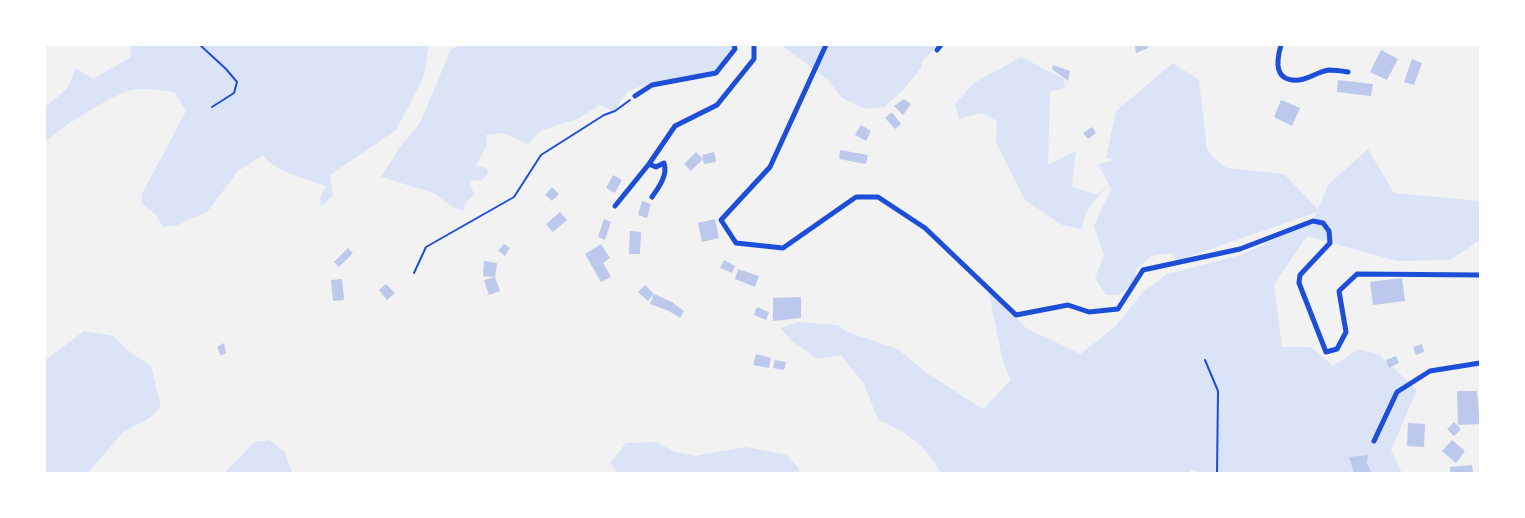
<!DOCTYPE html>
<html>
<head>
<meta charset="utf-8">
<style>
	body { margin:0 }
	#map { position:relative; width:1525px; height:518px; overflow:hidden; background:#f2f2f2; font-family:"Noto Sans",sans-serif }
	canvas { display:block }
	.frame { position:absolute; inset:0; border:46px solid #fff; pointer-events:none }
</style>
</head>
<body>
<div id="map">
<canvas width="1525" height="518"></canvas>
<div class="frame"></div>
</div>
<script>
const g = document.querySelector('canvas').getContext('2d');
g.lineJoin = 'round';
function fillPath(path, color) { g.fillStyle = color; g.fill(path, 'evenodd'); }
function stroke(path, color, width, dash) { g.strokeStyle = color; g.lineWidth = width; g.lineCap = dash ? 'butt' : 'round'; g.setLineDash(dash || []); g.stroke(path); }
fillPath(new Path2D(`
	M130,45h299l-6,34 -27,51 -66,45 3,21 -12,10 -1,-9 6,-11c-17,-6 -55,-16 -63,-31l-25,16 -31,41 -29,13 -15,2 -7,-12 -15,-12 1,-9 44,-83 -11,-18c-14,-3 -33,-7 -47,-2 -23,9 -65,34 -83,52v-36l22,-18 9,-21 17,11 38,-22z
	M462,45h270l1,1 -5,17 -8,7 -35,11 -46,6 -10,4 -11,13 -3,8 -15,-7 -23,14 -37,12 -12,13 -25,-11 -17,2 1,9 -11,22 11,2 1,5 -6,7 -13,1 5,13 -7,7 -4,10 -11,-4 -18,-14 -53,-16 19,-30 20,-24 31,-74z
	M781,45h158l-17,16 -1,7 -18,22 -19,17 -18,2 -24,-11 -15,-19z
	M1021,57l43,22 1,9 -15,4 -2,73 28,-14 -4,36 25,8 10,-9 -21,26 -4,17 -20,-4 -37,-25 -29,-58 1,-21 -16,-8 -22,6 -4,-15 19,-21z
	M1173,63l26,17 8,69 7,9 13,10 57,6 34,35 10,-24 40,-36 26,44 86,8v39l-30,20 -53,1 -90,-25 -33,48 8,63h29l22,19 25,-17 22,6 37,35 -26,60 11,23h-202l-9,-4 -2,4h-248c-16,-28 -33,-41 -63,-53l-14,-36 -23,-29 -24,4 -25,-18 -12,-13 18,-6 40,3 9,7 51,17 27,23 58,37 28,-29 -8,-18 -15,-73 38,39 54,26 35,-27 27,-34 25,-19 74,-19 72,-34 4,-9 -141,49 -4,-8 -20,3 -16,13 -1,12 -16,14h-13l-11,-17 9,-23 -10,-29 17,-37 -13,-25 17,-4 -9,-2 10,-47z
	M84,331l29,5 17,16 21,14 10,41 -13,12 -25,13 -35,41h-43v-113z
	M269,440l16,12 7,21h-67l29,-31z
	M657,442l15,9 23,5 51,-9 41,8 13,15 -3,3h-179l-8,-10 16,-20z`), '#dbe4f7');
fillPath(new Path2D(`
	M1135,45h12l1,3 -12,5z
	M1381,50l17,9 -11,21 -17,-8z
	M1412,59l10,4 -8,22 -10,-3z
	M1053,65l17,6 -2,10 -16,-12z
	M1338,80l35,4 -2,12 -34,-4z
	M904,99l7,5 -8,11 -9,-9z
	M1281,100l19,8 -8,18 -18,-9z
	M892,112l9,12 -6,5 -10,-11z
	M861,125l10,6 -5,10 -11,-6z
	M1092,127l4,6 -8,6 -5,-6z
	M840,150l28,5 -2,9 -27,-5z
	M696,152l7,7 -12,12 -7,-7z
	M714,152l2,10 -12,2 -2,-9z
	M613,175l9,5 -7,13 -9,-5z
	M552,187l7,7 -7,7 -7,-6z
	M642,201l9,3 -4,14 -9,-3z
	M560,212l7,8 -14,12 -7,-8z
	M604,219l7,3 -6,18 -7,-3z
	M715,219l4,19 -17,4 -4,-19z
	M630,231l11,1 -1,22h-11z
	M504,244l6,4 -5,8 -7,-5z
	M601,244l9,14 -7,5 8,14 -10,5 -16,-28z
	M348,248l5,5 -14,14 -5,-5z
	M724,260l11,6 -3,7 -12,-5z
	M484,261l13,2 -2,14 5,14 -11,4 -5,-15 11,-3 -12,-1z
	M738,269l21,7 -4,11 -20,-8z
	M1402,278l3,23 -32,4 -3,-23z
	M342,279l2,21 -11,1 -2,-21z
	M386,284l9,9 -8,7 -8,-10z
	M645,285l9,9 -6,7 -10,-9z
	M654,294l18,8 12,9 -4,7 -11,-7 -19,-7z
	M801,297v21l-28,3v-23z
	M757,307l12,5 -3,8 -12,-5z
	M224,343l2,10 -5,3 -4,-9z
	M1422,344l2,8 -8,3 -3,-8z
	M756,354l15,4 -2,10 -16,-3z
	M1396,356l3,7 -10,5 -3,-8z
	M775,360l11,2 -2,8 -11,-2z
	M1457,391h20l3,33 -22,1z
	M1454,422l7,7 -7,7 -7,-7z
	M1408,423l17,1 -1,23 -17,-1z
	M1452,440l13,11 -9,12 -14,-12z
	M1368,455l-1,9 5,9h-18l-5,-16z
	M1472,465l1,8h-23v-6z`), '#bdc9ec');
stroke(new Path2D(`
	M200,45l26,24 11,13 -3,11 -22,14
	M414,273l12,-26 88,-50 27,-42 63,-40 11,-4 15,-11
	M1205,360l13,31 -1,82`), '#1d4ed8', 2);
stroke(new Path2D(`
	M826,45l-56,122 -49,53 15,23 47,5 73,-51h22l47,31 91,87 52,-10 21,7 29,-3 25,-39 97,-21 73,-28 10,2 6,8 1,12 -30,32 -1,8 27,69 11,-3 9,-17 -7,-41 18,-17 123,1
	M1281,45c-5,17 -7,37 18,35 10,-1 20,-9 30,-10 6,0 13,1 19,2
	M937,50l4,-5
	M635,96l17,-11 64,-12 19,-24 -1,-4
	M649,164l7,3 8,-4c4,12 -5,24 -12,34
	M615,206l34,-42 26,-38 42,-21 37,-46v-14
	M1374,441l23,-49 33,-21 50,-8`), '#1d4ed8', 5);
</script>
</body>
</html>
